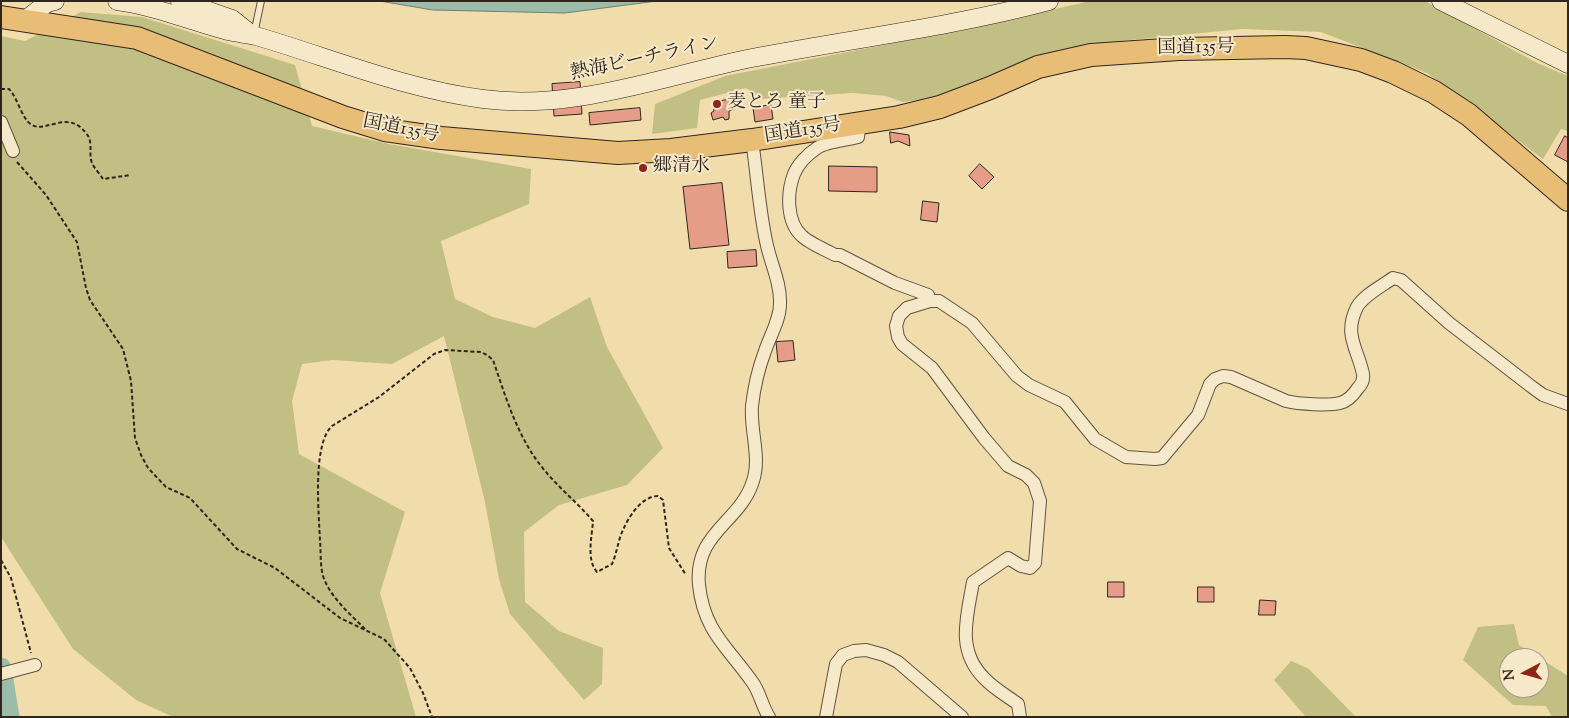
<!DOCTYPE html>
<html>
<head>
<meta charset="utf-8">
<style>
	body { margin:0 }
	#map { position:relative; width:1569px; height:718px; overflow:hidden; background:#f1ddac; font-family:"Sorts Mill Goudy",serif }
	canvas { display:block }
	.frame { position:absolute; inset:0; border:2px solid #30251d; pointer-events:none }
	.north { position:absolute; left:1499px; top:648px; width:50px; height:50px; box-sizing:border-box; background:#f6e9c9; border:1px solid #a79b84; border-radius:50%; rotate:264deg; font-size:14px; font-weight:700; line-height:20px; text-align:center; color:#30251d }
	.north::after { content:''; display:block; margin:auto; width:18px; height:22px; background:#8f2418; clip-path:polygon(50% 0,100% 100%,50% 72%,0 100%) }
</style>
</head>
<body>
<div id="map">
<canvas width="1569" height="718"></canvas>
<div class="frame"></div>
<div class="north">N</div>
</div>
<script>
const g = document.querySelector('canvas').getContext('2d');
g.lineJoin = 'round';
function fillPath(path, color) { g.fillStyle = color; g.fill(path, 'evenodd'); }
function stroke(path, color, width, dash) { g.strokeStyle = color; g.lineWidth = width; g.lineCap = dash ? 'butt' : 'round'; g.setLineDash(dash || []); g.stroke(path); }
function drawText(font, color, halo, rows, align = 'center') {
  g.font = font + ' "Sorts Mill Goudy","Noto Serif JP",serif'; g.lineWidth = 4; g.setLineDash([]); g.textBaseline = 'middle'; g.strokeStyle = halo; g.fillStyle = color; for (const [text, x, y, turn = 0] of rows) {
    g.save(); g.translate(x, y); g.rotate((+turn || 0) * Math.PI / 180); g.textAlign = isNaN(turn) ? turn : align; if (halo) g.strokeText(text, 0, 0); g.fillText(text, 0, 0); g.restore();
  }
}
fillPath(new Path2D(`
	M1090,1h335l112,62 31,13v55l-7,-2 -18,30 -116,-86 -106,-41 -79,-3 -152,15 -143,52 -44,6 -17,-6 -33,-3 -92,6 -15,-11 -46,12 -3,28 -45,6 3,-30 70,-28 255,-50z
	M81,12l61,5 153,48 17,61 77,18 142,25 -2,35 -88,37 14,58 38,18 42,11 55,-31 17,50 56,101 -36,37 -68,20 -35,27 1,70 34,29 44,17 -1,36 -18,16 -74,-86 -11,-35 -14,-77 -41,-166 -52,28 -60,-4 -30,4 -10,37 7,53 106,58 -25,81 36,124h-243l-37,-17 -63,-51 -72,-112v-501l24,5z
	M1514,624l5,21 49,31v41h-16l-6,-11 -33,-1 -50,-45 15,-33zM1509,658h30v30h-30z
	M1291,661l18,8 46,47 3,1h-52l-32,-37z`), '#c2bf84');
const water = new Path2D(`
	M380,1h277l-92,12 -132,-3z`);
fillPath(water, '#9bbca8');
stroke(water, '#708070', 1);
stroke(new Path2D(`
	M1,668l8,49`), '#9bbca8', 21);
const building = new Path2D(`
	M580,82l2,32 -28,2 -2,-32z
	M740,92l2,7 -4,1 -3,8 -6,3v8l-4,1 -2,-3 -10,3 -2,-7 3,-2 -1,-9 17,-3 -1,-5z
	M771,105l2,14 -18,3 -2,-14z
	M640,108l1,12 -51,5 -1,-12z
	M890,132l19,3 1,11 -12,-5 -7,2z
	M1565,136l3,2v24l-13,-7z
	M980,164l14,13 -12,12 -13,-13z
	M829,166l48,1v25l-48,-1z
	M722,183l7,62 -39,4 -7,-62z
	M923,201l16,2 -2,19 -16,-2z
	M756,250l1,16 -29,2 -1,-16z
	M793,341l2,19 -17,2 -2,-20z
	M1108,582h16v15h-16z
	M1198,587h16v15h-16z
	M1260,600l16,1 -1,14h-16z`);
fillPath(building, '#e69d88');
stroke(building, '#30251d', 1);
const lane = new Path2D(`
	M254,34l7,-33`);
const street = new Path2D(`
	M1,122l12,29
	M860,123l-2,14c-11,3 -33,5 -41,11 -9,6 -19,16 -23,26 -7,18 -8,48 8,62 7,7 24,14 33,19h5l55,28 33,12 2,6
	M752,140c5,34 7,68 14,101 4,21 15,42 14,63 0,16 -10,32 -15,47 -6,16 -11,37 -13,55 -2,25 9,51 1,75 -13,42 -59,51 -54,104 5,47 29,62 54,98 7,10 9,23 16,34
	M1,674l34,-9
	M826,717l10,-53 7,-9 11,-4 12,-1 18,5 14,7 64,55
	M1020,717l-2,-13c-11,-8 -25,-16 -34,-26 -28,-28 -17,-61 -11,-96l35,-24 13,8 9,2 5,-5 5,-62 -6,-18 -8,-8 -18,-9 -24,-28 -52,-70 -30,-24 -4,-7 -2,-11 3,-10 8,-8 23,-7h9l33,22 45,53 12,9 36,17 30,37 31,18 29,2 7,-1 36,-43 12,-31 5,-5 8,-3 8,1 55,24c13,3 42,5 54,2 8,-2 14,-9 18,-15 4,-4 6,-8 5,-14 -5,-25 -20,-39 -6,-67 7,-12 25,-21 36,-29l8,2 48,43 83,64 11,8 25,9`);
const secondary = new Path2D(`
	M117,1c38,5 73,20 111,30 9,2 19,3 28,5 75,22 149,53 227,63 91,12 180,-23 269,-41 99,-19 199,-31 297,-57
	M180,1l52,18 15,12
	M1441,1l127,63
	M24,21l23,-18 8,-2`);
const highway = new Path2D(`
	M1,17l136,21 206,79 42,13 56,8 177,15 53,-3 81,-10 147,-23 41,-10 50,-19 48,-21 53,-12 88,-6 106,-2 21,1 55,12 32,12 41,20 35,23 99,85`);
stroke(lane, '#605341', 8);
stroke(street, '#605341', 14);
stroke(secondary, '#30251d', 19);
stroke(highway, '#30251d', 24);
stroke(new Path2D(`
	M1,89h8c9,9 13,31 23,36 15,8 35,-16 54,8 8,9 2,20 6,30 2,5 8,11 11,16l28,-4
	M17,162l29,33 31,47 9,46 4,12 33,49 8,32 4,57 6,17 7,13 18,19 24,11 47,51 38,19 65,50 44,21 26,29 13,25 9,24
	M1,560l10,18 20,75
	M365,629c-15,-15 -35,-32 -42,-53 -3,-11 -2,-24 -3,-35 -1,-26 -8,-97 12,-115l47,-29 55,-43 11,-4 36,2 6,3 6,5c12,35 23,72 45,102 16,22 38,39 55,59 -1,15 -7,39 4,51l15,-8c5,-11 6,-24 11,-34 6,-14 19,-34 35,-34l5,4 6,48 17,27`), '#30251d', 2, [4, 2.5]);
stroke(lane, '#f6e9c9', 6);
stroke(street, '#f6e9c9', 12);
stroke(secondary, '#f6e9c9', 18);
stroke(highway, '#e8be76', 22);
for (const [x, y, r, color] of [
	[717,104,5,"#8f2418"],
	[643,168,5,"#8f2418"]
]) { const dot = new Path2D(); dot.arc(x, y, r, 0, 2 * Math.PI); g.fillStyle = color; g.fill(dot); stroke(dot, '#f6e9c9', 2); }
drawText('19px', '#30251d', '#f6e9c9', [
	["国道135号",1196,49,-1],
	["熱海ビーチライン",645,60,-12],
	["国道135号",401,130,11],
	["国道135号",803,132,-9]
]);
drawText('19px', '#30251d', '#f6e9c9', [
	["麦とろ 童子",727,104],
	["郷清水",653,168]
], 'left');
</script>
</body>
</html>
